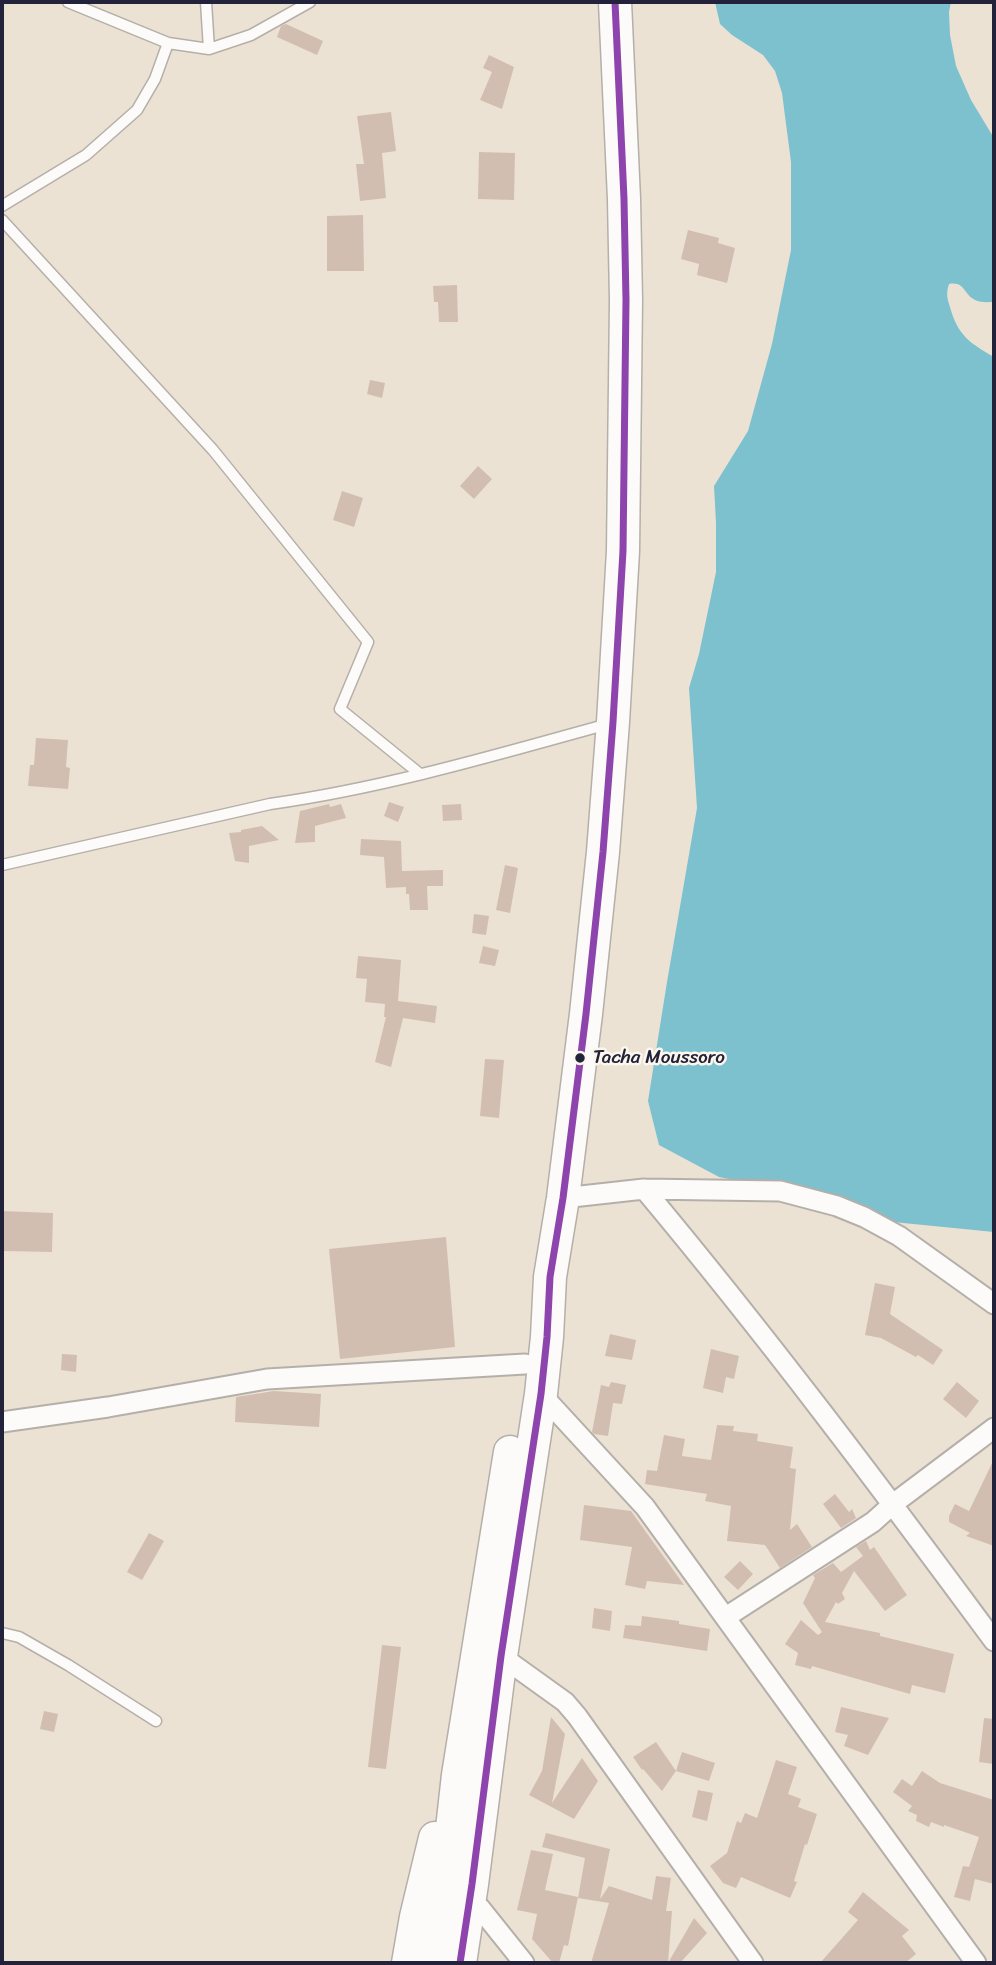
<!DOCTYPE html>
<html>
<head>
<meta charset="utf-8">
<style>
	body { margin:0 }
	#map { position:relative; width:996px; height:1965px; overflow:hidden; background:#ebe2d4; font-family:Sriracha,sans-serif }
	canvas { display:block }
	.frame { position:absolute; inset:0; border:4px solid #22223b; pointer-events:none }
</style>
</head>
<body>
<div id="map">
<canvas width="996" height="1965"></canvas>
<div class="frame"></div>
</div>
<script>
const g = document.querySelector('canvas').getContext('2d');
g.lineJoin = 'round';
function fillPath(path, color) { g.fillStyle = color; g.fill(path, 'evenodd'); }
function stroke(path, color, width, dash) { g.strokeStyle = color; g.lineWidth = width; g.lineCap = dash ? 'butt' : 'round'; g.setLineDash(dash || []); g.stroke(path); }
function drawText(font, color, halo, rows, align = 'center') {
  g.font = font + ' Sriracha,sans-serif'; g.lineWidth = 5; g.setLineDash([]); g.textBaseline = 'middle'; g.strokeStyle = halo; g.fillStyle = color; for (const [text, x, y, turn = 0] of rows) {
    g.save(); g.translate(x, y); g.rotate((+turn || 0) * Math.PI / 180); g.textAlign = isNaN(turn) ? turn : align; if (halo) g.strokeText(text, 0, 0); g.fillText(text, 0, 0); g.restore();
  }
}
fillPath(new Path2D(`
	M715,2h236l-2,10 1,23 6,31 15,34 23,38v164c-6,0 -13,1 -19,-2 -12,-6 -10,-19 -26,-16 -3,9 -2,14 1,23 8,29 20,36 44,50v875l-101,-10 -104,-31 -70,-14 -60,-32 -11,-44 19,-119 30,-174 -8,-120 10,-34 17,-82v-49l-2,-37 34,-55 24,-87 19,-94v-88l-9,-69 -7,-22 -12,-16 -31,-20 -12,-11z`), '#7dc1ce');
fillPath(new Path2D(`
	M286,24l37,17 -6,14 -40,-18 4,-11z
	M489,55l25,12 -12,42 -22,-9 12,-28 -9,-4z
	M391,112l5,39 -14,2 4,45 -26,3 -4,-37h8l-7,-48z
	M479,152l36,1 -1,47 -36,-1z
	M363,215l1,56h-37v-55z
	M688,230l31,8 -1,5 17,5 -8,35 -30,-8 2,-11 -18,-5z
	M457,285l1,37h-19l-1,-20h-4l-1,-16z
	M370,380l15,3 -3,15 -15,-4z
	M478,466l14,13 -18,20 -14,-13z
	M342,491l21,7 -9,29 -21,-7z
	M36,738l32,2 -2,27 4,1 -2,21 -40,-3 2,-21h4z
	M389,802l15,5 -6,15 -14,-6z
	M329,804l1,3 11,-3 5,14 -31,8v16l-20,1 5,-32z
	M461,804l1,16 -19,1 -1,-16z
	M262,826l17,14 -30,6v17l-14,-2 -6,-28 12,-1v-2z
	M361,839l40,2 1,30 41,-1v16h-16l1,24h-18l-1,-16h-3v-7l-20,1 -2,-31 -24,-2z
	M505,865l13,3 -8,45 -14,-3z
	M474,914l15,2 -3,19 -14,-2z
	M483,946l16,4 -4,16 -16,-3z
	M358,956l43,4 -3,41 39,5 -2,17 -32,-5 -12,49 -16,-5 11,-45h-2l1,-13 -20,-2 2,-23 -11,-1z
	M485,1059l19,1 -5,58 -19,-2z
	M2,1211l51,2 -1,39 -50,-1z
	M446,1237l9,110 -115,12 -11,-110z
	M875,1283l20,4 -5,27 53,36 -10,15 -15,-10 -2,2 -35,-19 -16,-3z
	M610,1334l26,6 -4,20 -27,-4z
	M711,1349l28,7 -5,23 -8,-2 -3,16 -20,-5z
	M62,1354l15,1 -1,17 -15,-2z
	M611,1382l15,3 -4,19 -9,-1 -5,33 -14,-2 -2,-2 9,-47 8,2z
	M957,1382l22,19 -13,17 -23,-19z
	M274,1391l47,3 -2,33 -84,-5 1,-25z
	M717,1425l17,1 -1,5 25,3 -1,7 36,6 -3,21 6,1 -6,61 7,-6 15,23 -32,21 -15,-23 -38,-4 4,-35 -26,-5 2,-7 -62,-10 2,-14 10,1 7,-36 21,4 -3,17 29,4z
	M994,1459v87l-28,-10 4,-3 -21,-11v-6l6,-12 14,7z
	M835,1494l14,18 3,-3 4,9 -15,10 -18,-24z
	M584,1505l47,6 53,74 -37,-4 -2,8 -20,-4 7,-38 -52,-7z
	M149,1533l15,8 -22,39 -15,-8z
	M866,1541l4,9 4,-3 33,48 -22,16 -31,-40 -12,22 3,6 -7,5 -2,-2 -11,20 55,11v3l74,18 -9,39 -33,-8 -2,9 -98,-28 -1,3 -16,-4 3,-12 -13,-9 16,-24 17,15 4,-3 -19,-29 12,-25 -2,-3 20,-12 8,9 22,-16 -7,-9z
	M740,1561l13,13 -15,16 -14,-13z
	M594,1608l18,3 -2,20 -18,-3z
	M642,1616l37,5v3l31,5 -3,22 -84,-13 2,-13 16,1z
	M382,1645l19,2 -15,122 -18,-2z
	M841,1707l48,11 -21,37 -24,-9 4,-11 -13,-3z
	M44,1711l14,3 -4,18 -14,-3z
	M551,1717l14,17 -13,69 30,-45 16,23 -24,38 -45,-24 13,-24z
	M984,1718l10,1v45l-15,-2z
	M656,1742l20,29 -14,20 -19,-22 -1,1 -9,-13z
	M682,1752l33,11 -6,18 -33,-10z
	M776,1760l21,7 -9,27 13,5 -3,8 19,7 -10,31 -2,-1 -11,37 3,1 -7,16 -49,-21 -5,11 -13,-5 -13,-17 17,-13 10,-32 4,2 4,-10 12,5z
	M922,1771l18,12 54,17v84l-19,-5 -5,22 -16,-4 9,-31 6,1 10,-30 -35,-12v2l-13,-5 -2,5 -13,-6 1,-6 -9,-4 4,-5 -19,-14 9,-13 10,7z
	M698,1790l15,3 -6,28 -15,-4z
	M546,1833l64,16 -10,50 9,-13 43,14 4,-24 15,2 -5,33h6l-4,52 26,-45 13,15 -27,30h-89l18,-60 -31,-5 7,-40 -43,-11z
	M531,1850l22,4 -8,36 33,7 -10,49 -4,-1 -5,18h-6l-21,-24 5,-25 -20,-4z
	M863,1892l46,38 -7,6 14,18 -11,9h-85l38,-43 -10,-8z`), '#d1beb1');
const service = new Path2D(`
	M68,2l100,41 41,6 42,-14 59,-33
	M206,2l3,47
	M2,206l84,-51 51,-45 18,-31 13,-36
	M2,220l211,230 155,192 -28,67 80,65
	M2,865l268,-61c114,-16 226,-49 338,-80
	M2,1633l17,4 49,28 88,56`);
const minor = new Path2D(`
	M644,1189l136,2 57,15 27,11 35,19 95,68
	M563,1198l81,-9c122,146 237,299 350,452
	M541,1394l104,113 331,456
	M2,1422l106,-15 159,-28 258,-15
	M726,1617l147,-95 20,-18 101,-76
	M501,1656l64,46 12,14 176,247
	M480,1908l44,55`);
const trunk = new Path2D(`
	M408,1963l8,-46 19,-79
	M437,1963l21,-188 52,-323
	M460,1963l12,-79 29,-228 40,-262 6,-57 3,-60 13,-79 23,-184 17,-162 10,-130 10,-171 3,-251 -2,-101 -9,-197`);
stroke(service, '#b5afa9', 13);
stroke(minor, '#b5afa9', 23);
stroke(trunk, '#b5afa9', 35);
stroke(service, '#fcfbf9', 10);
stroke(minor, '#fcfbf9', 19);
stroke(trunk, '#fcfbf9', 32);
stroke(new Path2D(`
	M460,1963l12,-79 29,-228 40,-262 6,-57 3,-60 13,-79 23,-184 17,-162 10,-130 10,-171 3,-251 -2,-101 -9,-197`), '#8e44ad', 7);
for (const [x, y, r, color] of [
	[580,1058,6,"#22223b"]
]) { const dot = new Path2D(); dot.arc(x, y, r, 0, 2 * Math.PI); g.fillStyle = color; g.fill(dot); stroke(dot, '#fbf7ec', 2.5); }
drawText('19px', '#22223b', '#fbf7ec', [
	["Tacha Moussoro",593,1058]
], 'left');
</script>
</body>
</html>
